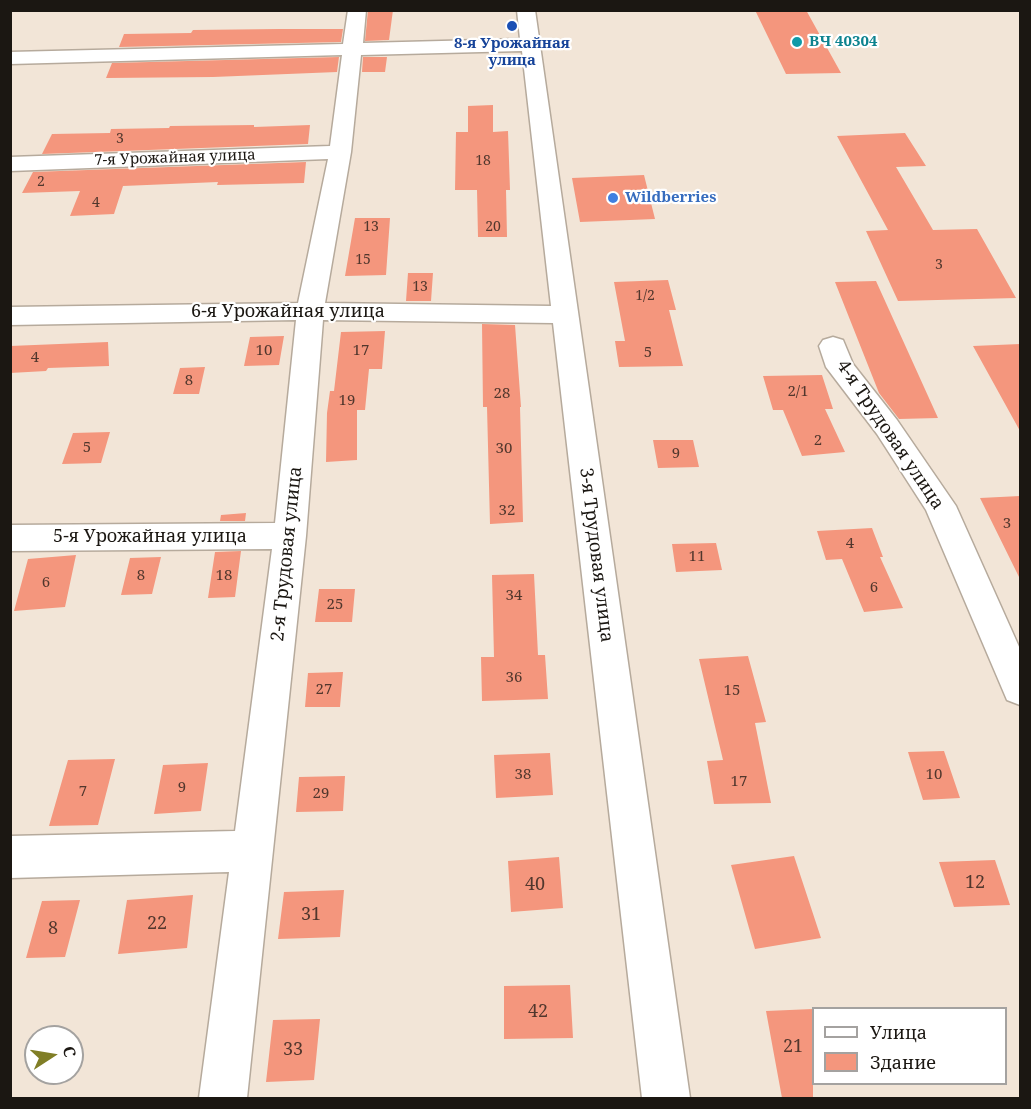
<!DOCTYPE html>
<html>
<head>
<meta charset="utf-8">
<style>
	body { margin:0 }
	#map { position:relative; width:1031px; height:1109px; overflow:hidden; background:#f2e5d7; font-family:"Noto Serif",serif }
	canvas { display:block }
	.frame { position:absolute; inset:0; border:12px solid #1b1712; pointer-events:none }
	.legend { position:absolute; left:812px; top:1007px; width:195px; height:78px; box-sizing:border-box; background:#fff; border:2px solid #a4a2a0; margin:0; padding:8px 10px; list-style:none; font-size:18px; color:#1b1712 }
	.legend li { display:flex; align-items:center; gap:12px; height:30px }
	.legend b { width:30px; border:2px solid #a4a2a0 }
	.north { position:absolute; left:24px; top:1025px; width:60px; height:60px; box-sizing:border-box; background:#fff; border:2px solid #a4a2a0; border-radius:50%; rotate:78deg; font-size:16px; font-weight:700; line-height:24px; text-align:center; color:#1b1712 }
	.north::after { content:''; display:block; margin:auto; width:21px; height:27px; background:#807e26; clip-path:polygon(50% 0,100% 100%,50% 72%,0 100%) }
</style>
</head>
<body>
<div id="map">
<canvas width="1031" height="1109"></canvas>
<div class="frame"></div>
<ul class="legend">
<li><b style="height:8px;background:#fff"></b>Улица</li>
<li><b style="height:16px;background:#f4967d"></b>Здание</li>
</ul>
<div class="north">С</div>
</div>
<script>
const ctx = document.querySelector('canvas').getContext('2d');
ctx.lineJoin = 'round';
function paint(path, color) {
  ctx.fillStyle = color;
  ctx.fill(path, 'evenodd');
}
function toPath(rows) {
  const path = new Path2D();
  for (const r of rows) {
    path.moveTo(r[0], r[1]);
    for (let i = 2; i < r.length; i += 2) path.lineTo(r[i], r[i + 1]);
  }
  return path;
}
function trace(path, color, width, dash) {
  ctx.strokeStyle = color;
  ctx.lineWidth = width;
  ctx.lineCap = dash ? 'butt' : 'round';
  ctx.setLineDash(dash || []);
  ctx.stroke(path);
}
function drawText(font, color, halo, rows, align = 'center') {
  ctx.font = font + ' "Noto Serif",serif';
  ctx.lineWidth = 4.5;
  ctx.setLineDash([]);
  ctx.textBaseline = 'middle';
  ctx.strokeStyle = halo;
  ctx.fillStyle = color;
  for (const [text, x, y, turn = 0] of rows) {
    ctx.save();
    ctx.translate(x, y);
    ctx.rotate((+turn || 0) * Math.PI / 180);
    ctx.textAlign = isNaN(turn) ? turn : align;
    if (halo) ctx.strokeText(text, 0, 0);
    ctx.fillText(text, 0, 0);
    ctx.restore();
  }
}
const building = toPath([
	[368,10,393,10,389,40,365,41],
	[755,10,806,10,841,73,786,74],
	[279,29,343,29,341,42,119,47,124,34,191,33,193,30],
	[339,57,337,72,213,77,106,78,112,63],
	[363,57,387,57,385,72,362,72],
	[493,105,493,132,508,131,510,190,506,190,507,237,478,237,477,190,455,190,456,132,468,132,468,106],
	[254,125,254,127,310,125,308,144,42,154,52,134,110,133,111,129,169,128,170,126],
	[905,133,926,166,896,167,933,230,977,229,1016,298,898,301,866,231,888,230,837,136],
	[306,162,304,183,217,185,218,182,123,186,114,214,70,216,80,191,22,193,33,172],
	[644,175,655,219,580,222,572,178],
	[355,218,390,218,386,275,345,276],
	[408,273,433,273,431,301,406,301],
	[668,280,676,310,669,310,683,366,619,367,615,341,625,341,614,282],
	[876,281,938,418,899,419,879,393,835,282],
	[482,324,515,325,521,407,520,407,523,522,490,524,487,407,483,407],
	[385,331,382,369,369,369,365,410,357,410,357,460,326,462,327,413,330,391,334,391,341,332],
	[284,336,279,365,244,366,250,337],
	[108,342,109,366,48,368,46,371,10,373,10,346],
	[1020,344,1020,431,973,346],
	[205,367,199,394,173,394,180,368],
	[822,375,833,409,825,409,845,452,802,456,783,410,773,410,763,376],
	[110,432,101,463,62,464,73,433],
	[653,440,693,440,699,467,658,468],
	[1020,496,1020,579,980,498],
	[246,513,245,521,220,521,221,515],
	[872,528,883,557,880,557,903,608,864,612,842,559,826,560,817,531],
	[716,543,722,570,676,572,672,544],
	[241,551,235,597,208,598,215,552],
	[76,555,65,607,14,611,28,559],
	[161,557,152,594,121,595,130,558],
	[534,574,538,655,545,655,548,699,482,701,481,657,494,657,492,575],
	[319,589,355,589,352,622,315,622],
	[748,656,766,722,755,723,771,803,714,804,707,761,723,760,699,659],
	[343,672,340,707,305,707,308,673],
	[944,751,960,798,923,800,908,752],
	[550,753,553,795,496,798,494,755],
	[115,759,98,825,49,826,68,760],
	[208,763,201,811,154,814,163,765],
	[345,776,343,811,296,812,299,777],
	[794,856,821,938,755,949,731,865],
	[559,857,563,908,511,912,508,861],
	[995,860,1010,905,954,907,939,862],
	[344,890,340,937,278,939,284,892],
	[193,895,187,948,118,954,127,900],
	[80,900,65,957,26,958,42,901],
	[570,985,573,1038,504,1039,504,986],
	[813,1009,813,1098,782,1098,766,1011],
	[320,1019,314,1080,266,1082,273,1020]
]);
const minor = toPath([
	[348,10,366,10,363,43,520,39,517,10,535,10,690,1098,642,1098,553,323,323,320,306,536,247,1098,199,1098,229,872,10,878,10,836,235,831,272,549,10,551,10,525,275,523,296,320,10,325,10,307,298,303,328,159,10,171,10,157,330,146,342,55,10,64,10,52,343,44,348,10],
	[522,51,551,306,325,303,351,152,361,55,522,51],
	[833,337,843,340,853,364,897,420,956,506,1020,649,1020,705,1007,700,926,510,877,434,826,367,819,346,823,340,833,337]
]);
const markers = [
	[512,26,6,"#1a4fb4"],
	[797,42,6,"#0f9aa8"],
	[613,198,6,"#3f7fe0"]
];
const farNumbernames = [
	["3",120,139],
	["18",483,161],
	["2",41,182],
	["4",96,203],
	["13",371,227],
	["20",493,227],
	["15",363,260],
	["3",939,265],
	["13",420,287],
	["1/2",645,296]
];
const farCulturenames = [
	["ВЧ 40304",809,42]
];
const farTransitnames = [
	["8-я Урожайная",512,44],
	["улица",512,61]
];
const farStreetnames = [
	["7-я Урожайная улица",175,158,-2]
];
const farShopnames = [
	["Wildberries",625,198]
];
const numberNames = [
	["10",264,351],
	["17",361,351],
	["5",648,353],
	["4",35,358],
	["8",189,381],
	["2/1",798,392],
	["28",502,394],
	["19",347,401],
	["2",818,441],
	["5",87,448],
	["30",504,449],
	["9",676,454],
	["32",507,511],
	["3",1007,524],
	["4",850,544],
	["11",697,557],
	["8",141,576],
	["18",224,576],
	["6",46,583],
	["6",874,588],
	["34",514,596],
	["25",335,605],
	["36",514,678],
	["27",324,690],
	["15",732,691],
	["38",523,775],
	["10",934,775],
	["17",739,782],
	["9",182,788],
	["7",83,792],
	["29",321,794]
];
const streetNames = [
	["6-я Урожайная улица",288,312],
	["4-я Трудовая улица",890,435,56],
	["5-я Урожайная улица",150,537],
	["2-я Трудовая улица",287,554,-84],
	["3-я Трудовая улица",596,555,83]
];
const nearNumbernames = [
	["12",975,883],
	["40",535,885],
	["31",311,915],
	["22",157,924],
	["8",53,929],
	["42",538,1012],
	["21",793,1047],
	["33",293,1050]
];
paint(building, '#f4967d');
trace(minor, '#b6aa9c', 3);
paint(minor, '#fff');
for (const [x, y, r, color] of markers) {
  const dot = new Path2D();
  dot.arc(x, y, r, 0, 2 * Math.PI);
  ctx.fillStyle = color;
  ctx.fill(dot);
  trace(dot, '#fff', 2);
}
drawText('14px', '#51372d', null, farNumbernames);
drawText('bold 15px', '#0d838f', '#fff', farCulturenames, 'left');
drawText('bold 15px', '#164399', '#fff', farTransitnames);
drawText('15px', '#1b1712', '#fff', farStreetnames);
drawText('bold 15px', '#366cbe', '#fff', farShopnames, 'left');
drawText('15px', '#51372d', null, numberNames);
drawText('18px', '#1b1712', '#fff', streetNames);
drawText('18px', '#51372d', null, nearNumbernames);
</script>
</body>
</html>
